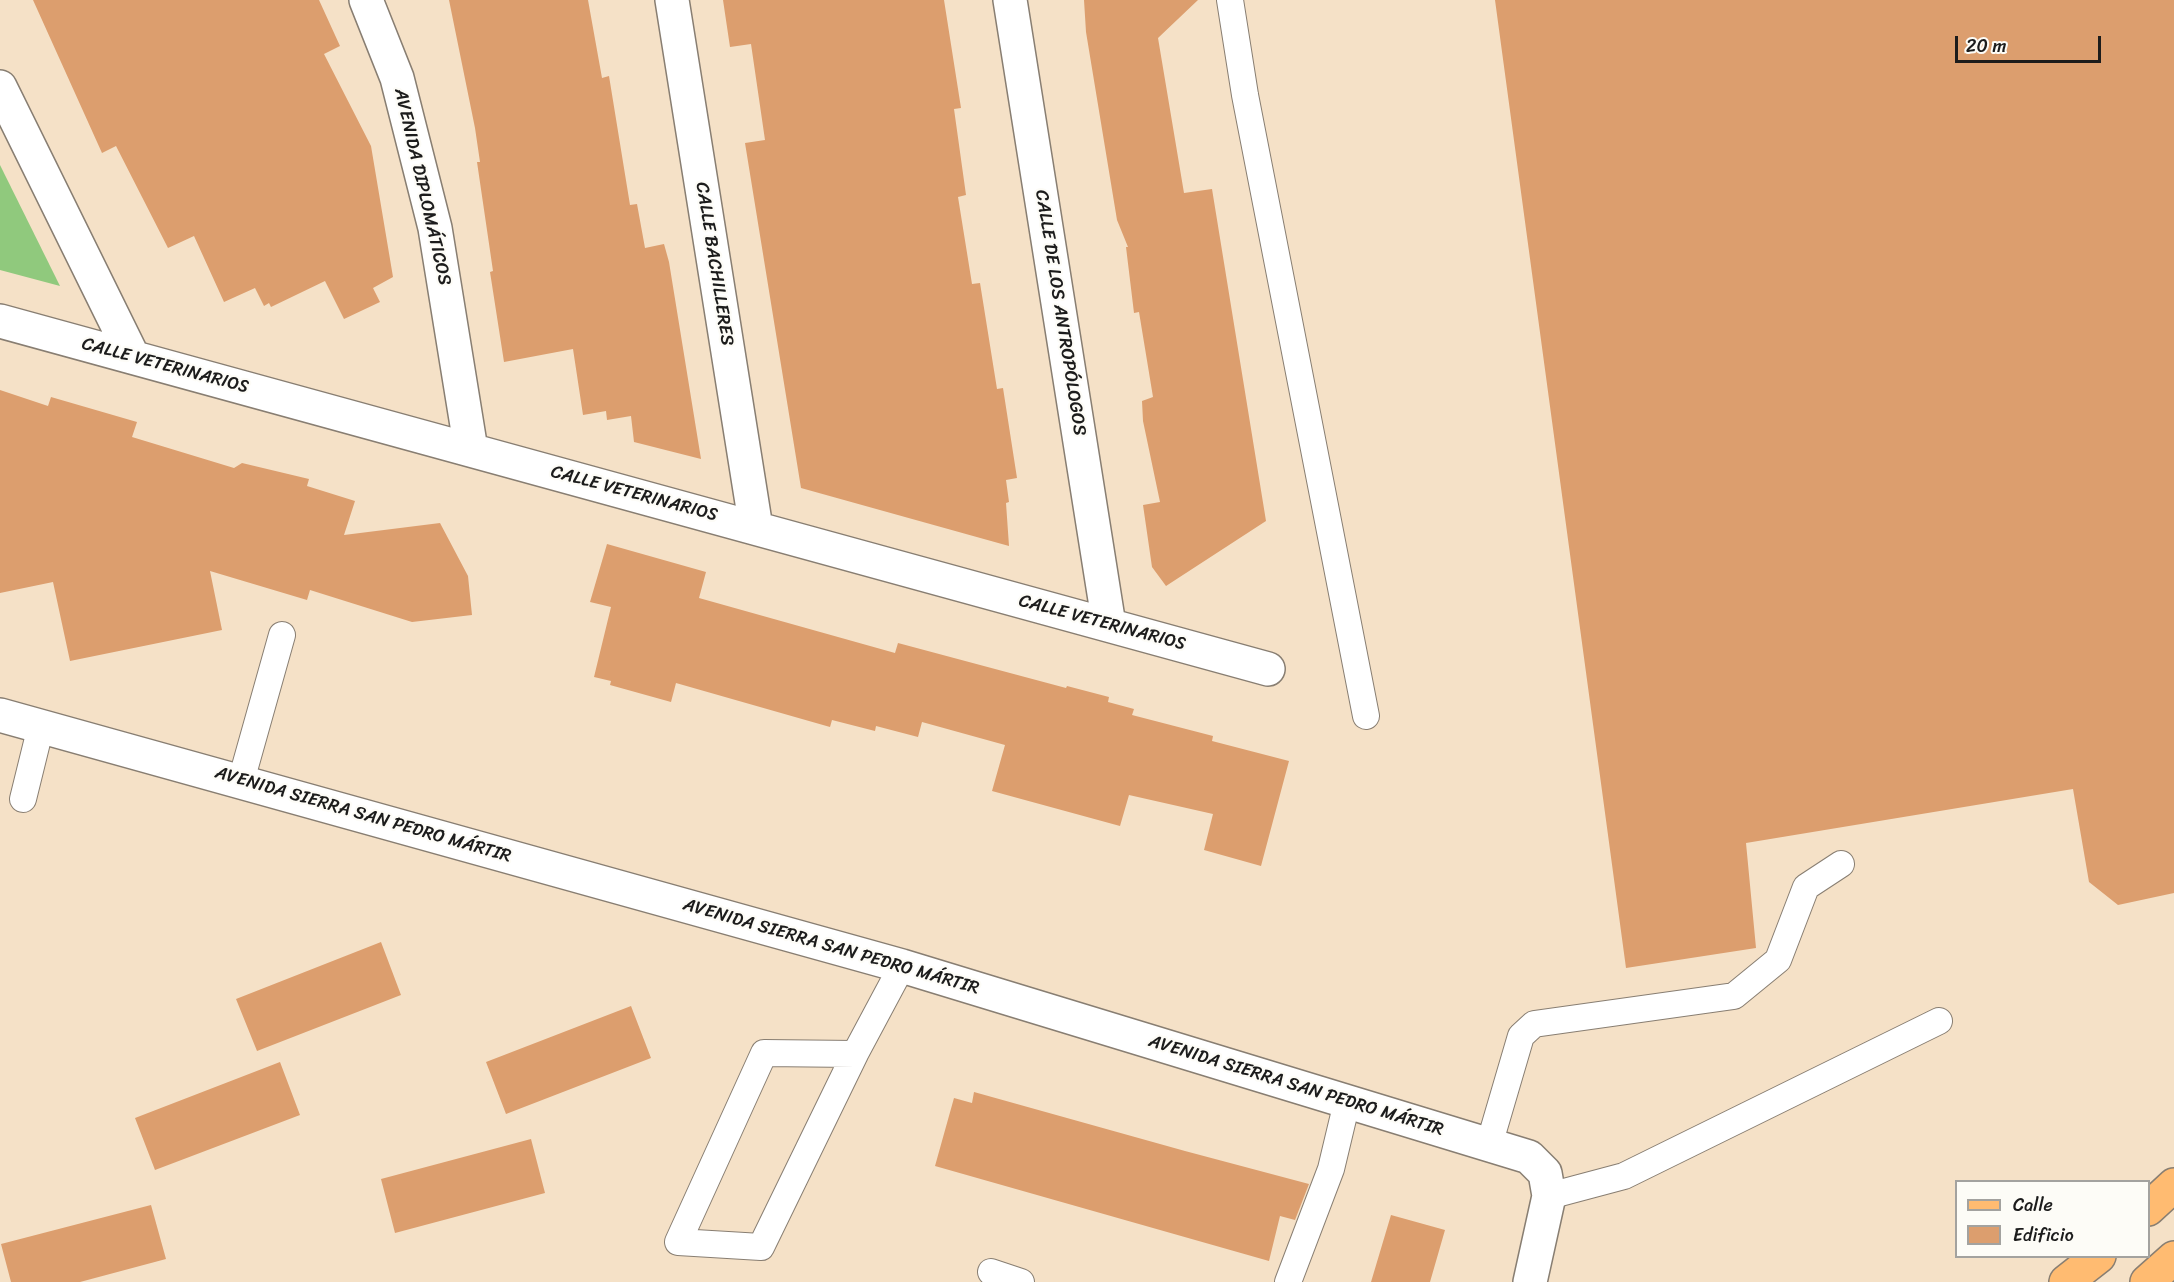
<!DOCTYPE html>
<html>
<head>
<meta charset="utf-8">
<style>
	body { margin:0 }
	#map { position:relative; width:2174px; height:1282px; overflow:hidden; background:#f5e1c7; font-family:Sriracha,sans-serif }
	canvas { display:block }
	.legend { position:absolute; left:1955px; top:1180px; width:195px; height:78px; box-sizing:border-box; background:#fdfcf7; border:2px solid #a3a29f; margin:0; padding:8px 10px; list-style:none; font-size:18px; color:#1c1c1c }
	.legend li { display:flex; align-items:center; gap:12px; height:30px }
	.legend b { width:30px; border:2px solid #a3a29f }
	.scale { position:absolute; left:1955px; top:36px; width:146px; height:27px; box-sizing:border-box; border:3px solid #1c1c1c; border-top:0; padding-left:8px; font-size:18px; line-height:21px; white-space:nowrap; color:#1c1c1c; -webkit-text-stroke:4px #fdfcf7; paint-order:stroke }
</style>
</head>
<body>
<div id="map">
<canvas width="2174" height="1282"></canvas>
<ul class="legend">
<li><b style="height:8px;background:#ffbb71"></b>Calle</li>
<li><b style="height:16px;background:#dc9e6e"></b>Edificio</li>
</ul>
<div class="scale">20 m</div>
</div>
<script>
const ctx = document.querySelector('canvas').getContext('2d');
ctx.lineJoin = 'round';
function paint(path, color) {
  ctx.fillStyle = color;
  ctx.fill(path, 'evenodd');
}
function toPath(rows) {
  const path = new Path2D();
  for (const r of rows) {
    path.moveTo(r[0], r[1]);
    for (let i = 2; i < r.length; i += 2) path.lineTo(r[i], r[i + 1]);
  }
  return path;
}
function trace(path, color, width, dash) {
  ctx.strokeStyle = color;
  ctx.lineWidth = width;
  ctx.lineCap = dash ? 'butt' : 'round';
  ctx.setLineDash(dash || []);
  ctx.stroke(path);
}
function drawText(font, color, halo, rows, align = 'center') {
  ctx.font = font + ' Sriracha,sans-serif';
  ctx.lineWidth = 4.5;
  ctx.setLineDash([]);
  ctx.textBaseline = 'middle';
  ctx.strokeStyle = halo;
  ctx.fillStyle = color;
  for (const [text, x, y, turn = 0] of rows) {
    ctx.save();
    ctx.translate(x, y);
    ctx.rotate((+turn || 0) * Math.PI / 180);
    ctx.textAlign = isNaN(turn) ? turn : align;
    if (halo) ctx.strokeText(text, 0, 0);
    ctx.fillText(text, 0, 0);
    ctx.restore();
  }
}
const green = toPath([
	[0,165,60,286,0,270]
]);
const building = toPath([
	[33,0,319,0,340,46,324,54,371,146,393,277,373,288,380,302,344,319,325,281,271,307,269,303,264,306,255,288,224,302,194,236,168,248,116,146,102,153],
	[449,0,588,0,602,78,609,76,630,205,637,204,645,248,664,244,669,262,701,459,634,442,631,416,607,420,606,411,583,415,573,349,504,362,490,272,493,271,477,162,480,162,475,128],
	[723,0,944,0,961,108,954,109,966,195,958,197,972,284,980,283,997,389,1003,388,1017,478,1006,480,1009,502,1006,503,1009,546,801,488,745,143,765,140,751,44,730,47],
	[1084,0,1198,0,1158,38,1184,193,1212,189,1266,521,1166,586,1152,567,1143,505,1160,502,1143,421,1142,401,1153,397,1139,312,1134,313,1126,247,1128,247,1117,220,1086,32],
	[1495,0,2174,0,2174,893,2118,905,2089,882,2073,789,1746,843,1756,948,1626,968],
	[0,390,48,406,51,397,137,422,132,437,234,468,242,463,309,479,307,486,355,501,344,535,440,523,468,576,472,615,412,622,310,590,307,600,210,571,222,630,70,661,53,582,0,593],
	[607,544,706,572,699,598,895,653,898,643,1066,688,1067,686,1109,697,1108,702,1134,709,1132,715,1213,736,1212,741,1289,761,1261,866,1204,850,1213,814,1129,795,1120,826,992,791,1005,745,922,722,918,737,876,726,875,731,832,720,830,727,676,683,671,702,610,685,611,681,594,677,611,607,590,602],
	[381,942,401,995,257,1051,236,999],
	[631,1006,651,1058,506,1114,486,1062],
	[280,1062,300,1115,155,1170,135,1118],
	[974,1092,1185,1151,1309,1184,1295,1220,1280,1216,1269,1261,935,1166,954,1098,972,1103],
	[531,1139,545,1193,395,1233,381,1179],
	[151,1205,166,1259,80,1282,11,1282,1,1244],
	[1391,1215,1445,1230,1430,1282,1371,1282]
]);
const service = toPath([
	[1230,0,1245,95,1366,716],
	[241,781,282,635],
	[23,799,41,726],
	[855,1054,764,1053,678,1242,761,1247,855,1054,902,966],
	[1489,1145,1521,1036,1534,1024,1734,996,1778,960,1806,887,1841,864],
	[1549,1196,1624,1176,1939,1021],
	[991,1272,1021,1282],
	[1288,1282,1331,1169,1347,1102]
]);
const minor = toPath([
	[366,0,397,78,435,228,471,450],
	[672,0,756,528],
	[1010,0,1109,625],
	[0,87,133,357],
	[0,321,1268,669],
	[0,715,902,966,1529,1157,1545,1173,1549,1196,1530,1282]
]);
const primary = toPath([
	[2148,1209,2174,1185],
	[2066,1282,2099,1256],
	[2147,1282,2174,1258]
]);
const streetNames = [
	["AVENIDA DIPLOMÁTICOS",422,187,77],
	["CALLE BACHILLERES",714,264,81],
	["CALLE DE LOS ANTROPÓLOGOS",1060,313,81],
	["CALLE VETERINARIOS",165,366,15],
	["CALLE VETERINARIOS",634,494,15],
	["CALLE VETERINARIOS",1102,623,15],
	["AVENIDA SIERRA SAN PEDRO MÁRTIR",363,815,16],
	["AVENIDA SIERRA SAN PEDRO MÁRTIR",831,947,16],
	["AVENIDA SIERRA SAN PEDRO MÁRTIR",1296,1086,17]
];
paint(green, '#90c97d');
paint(building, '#dc9e6e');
trace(service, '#887e72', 28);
trace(minor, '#887e72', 36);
trace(primary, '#887e72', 36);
trace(service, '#fff', 26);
trace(minor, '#fff', 33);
trace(primary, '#ffbb71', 33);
drawText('18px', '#1c1c1c', '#fdfcf7', streetNames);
</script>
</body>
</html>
